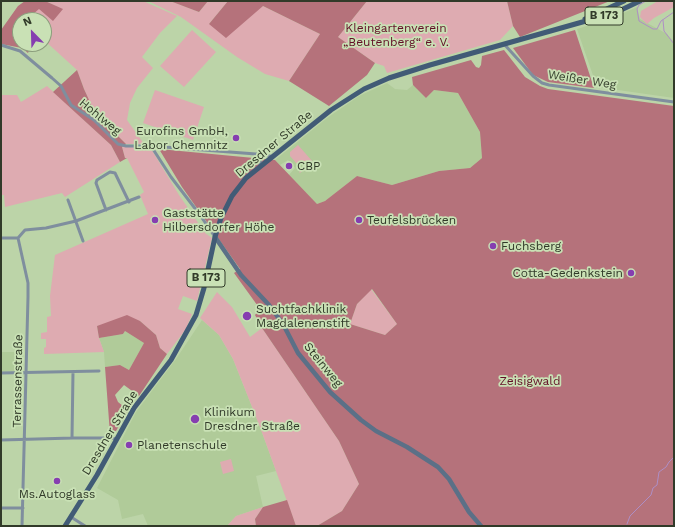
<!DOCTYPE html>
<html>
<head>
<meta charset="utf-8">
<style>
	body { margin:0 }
	#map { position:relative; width:675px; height:527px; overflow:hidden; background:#bcd4a8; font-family:"Work Sans",sans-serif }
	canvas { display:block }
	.frame { position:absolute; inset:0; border:2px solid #313a29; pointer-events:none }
	.north { position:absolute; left:12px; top:12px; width:40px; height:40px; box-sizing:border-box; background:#c9e1b5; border:1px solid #8c9e7d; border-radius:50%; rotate:337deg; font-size:11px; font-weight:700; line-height:16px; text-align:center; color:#313a29 }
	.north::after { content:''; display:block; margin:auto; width:14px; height:18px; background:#863eb0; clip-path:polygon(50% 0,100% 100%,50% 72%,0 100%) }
</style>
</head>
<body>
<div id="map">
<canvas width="675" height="527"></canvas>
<div class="frame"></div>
<div class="north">N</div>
</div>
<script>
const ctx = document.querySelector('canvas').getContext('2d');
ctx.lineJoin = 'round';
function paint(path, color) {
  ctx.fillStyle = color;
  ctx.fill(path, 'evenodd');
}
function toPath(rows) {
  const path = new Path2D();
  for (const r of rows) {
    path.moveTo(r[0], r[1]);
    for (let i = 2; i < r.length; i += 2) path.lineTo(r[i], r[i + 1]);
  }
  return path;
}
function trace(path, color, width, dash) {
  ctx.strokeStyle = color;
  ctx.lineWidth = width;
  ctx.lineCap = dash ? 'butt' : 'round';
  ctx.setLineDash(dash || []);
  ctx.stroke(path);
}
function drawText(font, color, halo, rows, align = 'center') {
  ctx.font = font + ' "Work Sans",sans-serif';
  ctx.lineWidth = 3.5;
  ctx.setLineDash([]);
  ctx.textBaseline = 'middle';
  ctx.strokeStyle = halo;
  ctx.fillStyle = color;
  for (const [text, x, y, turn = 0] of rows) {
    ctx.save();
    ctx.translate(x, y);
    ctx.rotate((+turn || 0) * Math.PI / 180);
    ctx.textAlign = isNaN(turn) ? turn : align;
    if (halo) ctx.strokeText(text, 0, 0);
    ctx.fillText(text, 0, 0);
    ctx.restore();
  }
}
const built = toPath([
	[637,7,640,19,667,34,674,42,674,98,597,87,577,29,612,18],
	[387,83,395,89,407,90,413,85,426,98,434,90,458,93,480,132,482,158,470,168,439,171,392,185,357,176,325,201,317,204,289,175,295,168,288,160,280,165,275,160,327,118,359,96],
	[202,320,219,335,233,359,260,427,276,471,256,476,263,507,236,516,227,526,148,526,143,514,122,519,118,500,97,488,136,412,176,359],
	[125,331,144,343,129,370,120,365,105,367,104,352,99,338,123,334],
	[1,352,23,352,23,371,1,372]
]);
const green = toPath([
	[45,1,143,1,177,16,160,33,142,57,153,68,137,88,130,103,127,120,144,144,126,144,95,113,84,89,77,70,44,40,44,20,31,20,32,15,39,8,62,9],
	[148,1,170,1,199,12,208,1,228,1,209,24,263,6,320,34,289,81,265,74,237,57,181,17],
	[367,1,507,1,513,26,500,40,387,73,384,66,375,63,338,37],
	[658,1,674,1,674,7,654,18,647,24,640,17,641,11],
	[192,30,216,52,184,87,160,66],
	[47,86,111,145,120,162,65,197,62,193,5,207,4,195,1,195,1,95,17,95,21,102],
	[155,90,204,107,193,140,143,123],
	[298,145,313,162,300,173,299,172,305,166,301,162,298,165,290,156,290,152],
	[122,147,150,147,179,195,205,233,212,238,197,301,183,296,178,309,192,314,186,329,167,354,160,348,156,335,140,321,97,326,99,338,104,352,44,354,44,348,46,347,46,339,41,339,41,333,47,332,47,317,51,316,50,296,55,255,148,214,140,195,144,192,127,158,125,158],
	[371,289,397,324,385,335,350,324,357,304],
	[217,292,232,307,250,337,262,328,339,441,359,484,342,511,317,526,296,526,260,427,233,359,219,335,200,318],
	[231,459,234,471,223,474,220,462],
	[263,507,255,519,256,526,227,526,236,516]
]);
const forest = toPath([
	[25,1,45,1,63,9,53,21,39,9,32,15,31,20,20,20,20,44,32,44,28,53,22,48,1,44,1,30,18,6],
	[170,1,208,1,199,12],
	[228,1,367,1,338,37,375,63,367,75,329,106,289,81,320,34,263,6,226,38,209,24],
	[507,1,610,1,520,37,513,26],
	[575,30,594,88,548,82,533,75,513,48],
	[504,50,525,77,540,86,548,89,674,106,674,526,317,526,342,511,359,484,339,441,262,328,255,315,260,309,234,273,240,269,182,187,159,149,275,160,317,204,325,201,357,176,392,185,439,171,470,168,482,158,480,132,458,93,434,90,426,98,413,85,412,77,471,60,476,67,479,68,481,65,482,56],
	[372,289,397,324,385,335,350,324,357,304],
	[77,70,84,89,95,113,126,144,122,147,125,158,127,158,120,162,111,145,53,92],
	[127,315,140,321,156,335,160,348,167,354,139,396,124,385,115,395,118,402,128,410,116,431,110,434,105,367,120,365,129,370,144,343,125,331,123,334,99,338,97,326],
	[287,500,296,526,256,526,255,519,263,507]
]);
const stream = toPath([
	[646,1,639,5,637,9,639,21,653,29,657,29,661,21,674,12],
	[663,20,664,31,674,44],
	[627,524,630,516,651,495,653,488,657,485,659,472,666,467,669,462,674,457]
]);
const street = toPath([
	[504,44,533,76,542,83,549,85,674,102],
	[1,45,20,51,52,78,61,86,71,105,94,120,118,144,126,146,151,146,256,154,270,156,272,158],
	[151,146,171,177,200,215,215,237],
	[260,166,261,155],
	[68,200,83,241],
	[106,210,96,183,97,180,110,172,115,173,129,202],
	[1,238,18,238,25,230,46,228,76,221,139,197],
	[18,238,28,283,28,297,22,526],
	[1,373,99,371],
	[72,438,73,372],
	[1,440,73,438,111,438,117,439],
	[1,508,23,508],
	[71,517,85,526]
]);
const secondary = toPath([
	[215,237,241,275,269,305,283,324,298,353,330,392,361,420,376,431,407,447,438,467,449,479,469,512,481,526]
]);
const primary = toPath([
	[585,19,624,1],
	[65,526,97,475,134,408,171,360,196,315,204,288,215,237,221,218,232,196,246,178,331,110,364,89,389,78,430,65,593,19,621,10,640,1]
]);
const markers = [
	[236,138,4,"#863eb0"],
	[289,166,4,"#863eb0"],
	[155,220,4,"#863eb0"],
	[359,220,4,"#863eb0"],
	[493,246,4,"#863eb0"],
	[631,273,4,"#863eb0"],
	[247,316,5,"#863eb0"],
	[195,419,5,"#863eb0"],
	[129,445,4,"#863eb0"],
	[57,481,4,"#863eb0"]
];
const shields = [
	[604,16,38],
	[206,278,38]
];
const shieldNames = [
	["B 173",604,16],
	["B 173",206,278]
];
const parkNames = [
	["Kleingartenverein",396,28],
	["„Beutenberg“ e. V.",396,42],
	["Zeisigwald",530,381]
];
const streetNames = [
	["Weißer Weg",582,80,9],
	["Hohlweg",100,117,39],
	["Dresdner Straße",274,144,-40],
	["Steinweg",323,365,51],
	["Terrassenstraße",18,381,-89],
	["Dresdner Straße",110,433,-59]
];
const poiNames = [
	["Eurofins GmbH,",228,131,"right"],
	["Labor Chemnitz",228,145,"right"],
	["CBP",297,166],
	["Gaststätte",163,213],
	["Hilbersdorfer Höhe",163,227],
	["Teufelsbrücken",367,220],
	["Fuchsberg",501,246],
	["Cotta-Gedenkstein",623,273,"right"],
	["Suchtfachklinik",256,309],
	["Magdalenenstift",256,323],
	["Klinikum",204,412],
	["Dresdner Straße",204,426],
	["Planetenschule",137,445],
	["Ms.Autoglass",57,494,"center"]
];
paint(built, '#b0cb99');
paint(green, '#deabb1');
paint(forest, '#b5727b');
trace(stream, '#ae8ec5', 1);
trace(street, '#7f8e9e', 3);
trace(secondary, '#5b7087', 4.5);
trace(primary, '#415b76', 5);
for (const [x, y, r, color] of markers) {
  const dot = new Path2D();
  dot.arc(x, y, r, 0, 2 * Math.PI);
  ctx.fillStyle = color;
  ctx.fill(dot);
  trace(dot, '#c9e1b5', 1.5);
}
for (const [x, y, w] of shields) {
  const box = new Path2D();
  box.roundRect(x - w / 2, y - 9, w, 18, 3);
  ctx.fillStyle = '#c9e1b5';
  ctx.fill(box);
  trace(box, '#313a29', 1);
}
drawText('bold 11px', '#313a29', null, shieldNames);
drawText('12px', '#620e26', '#c9e1b5', parkNames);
drawText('12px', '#313a29', '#c9e1b5', streetNames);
drawText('12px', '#313a29', '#c9e1b5', poiNames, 'left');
</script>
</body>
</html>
